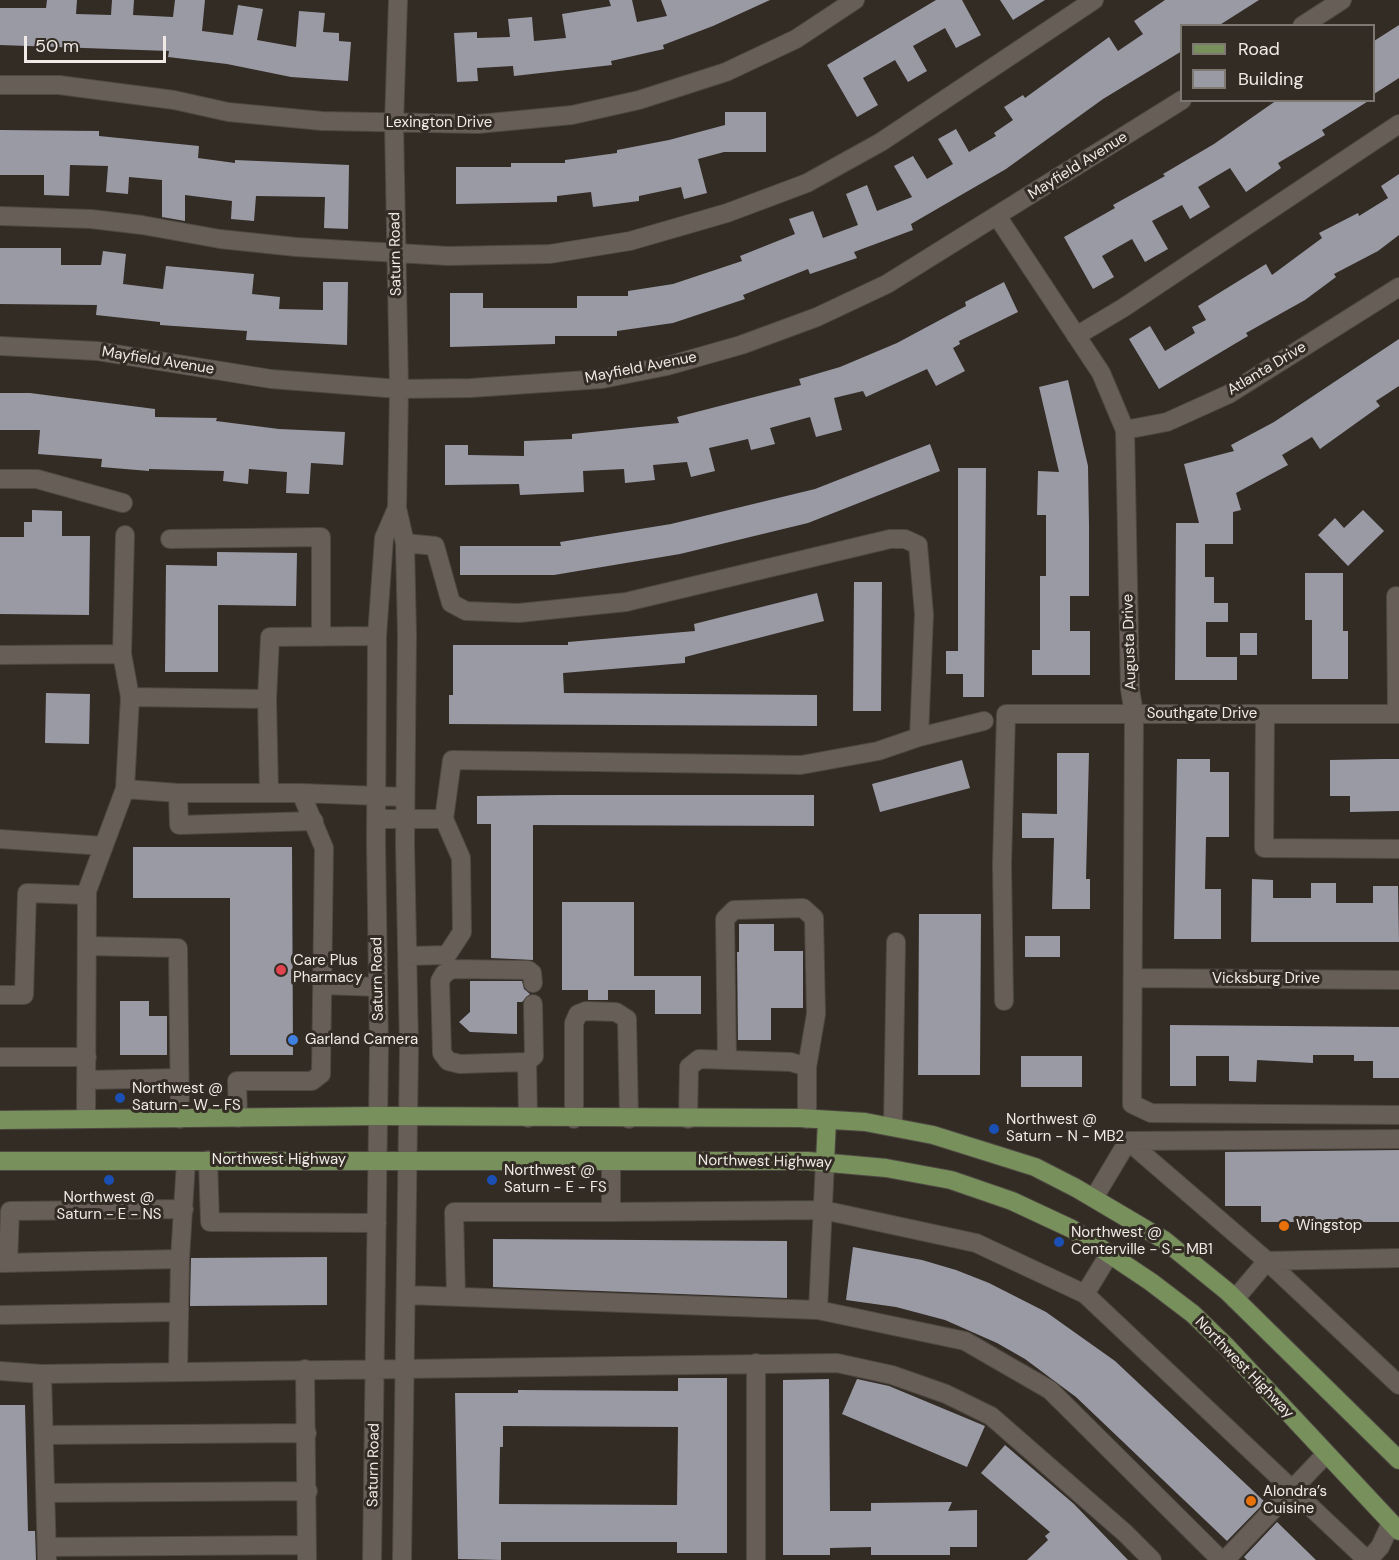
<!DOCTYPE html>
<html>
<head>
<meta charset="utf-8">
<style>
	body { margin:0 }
	#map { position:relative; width:1399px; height:1560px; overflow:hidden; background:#332c25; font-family:"DM Sans",sans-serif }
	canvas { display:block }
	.legend { position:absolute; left:1180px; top:24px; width:195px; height:78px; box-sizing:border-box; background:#332c25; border:2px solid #7e7872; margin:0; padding:8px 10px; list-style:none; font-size:18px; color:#efeae6 }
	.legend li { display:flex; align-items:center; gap:12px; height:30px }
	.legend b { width:30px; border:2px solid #7e7872 }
	.scale { position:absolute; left:24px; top:36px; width:142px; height:27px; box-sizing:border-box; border:3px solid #efeae6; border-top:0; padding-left:8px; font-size:18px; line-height:21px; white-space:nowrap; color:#efeae6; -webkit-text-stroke:4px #332c25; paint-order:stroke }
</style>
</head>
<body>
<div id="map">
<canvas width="1399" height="1560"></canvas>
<ul class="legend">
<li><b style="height:8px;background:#78905b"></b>Road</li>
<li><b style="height:16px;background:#9a9aa5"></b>Building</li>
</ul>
<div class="scale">50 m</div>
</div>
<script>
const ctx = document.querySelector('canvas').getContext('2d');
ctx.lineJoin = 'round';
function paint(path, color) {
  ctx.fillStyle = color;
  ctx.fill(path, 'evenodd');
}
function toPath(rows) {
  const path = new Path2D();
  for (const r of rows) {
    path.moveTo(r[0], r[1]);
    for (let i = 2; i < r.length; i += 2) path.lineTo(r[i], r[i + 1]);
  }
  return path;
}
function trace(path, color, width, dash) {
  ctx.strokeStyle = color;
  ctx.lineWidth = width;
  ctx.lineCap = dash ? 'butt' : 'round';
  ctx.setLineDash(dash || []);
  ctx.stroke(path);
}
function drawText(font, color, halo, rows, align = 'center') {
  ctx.font = font + ' "DM Sans",sans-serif';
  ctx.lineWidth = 6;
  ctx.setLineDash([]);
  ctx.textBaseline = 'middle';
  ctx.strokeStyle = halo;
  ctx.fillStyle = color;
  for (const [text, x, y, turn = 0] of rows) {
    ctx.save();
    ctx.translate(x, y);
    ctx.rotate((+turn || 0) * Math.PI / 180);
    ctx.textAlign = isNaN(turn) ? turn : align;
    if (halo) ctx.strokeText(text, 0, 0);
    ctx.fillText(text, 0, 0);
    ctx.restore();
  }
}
const building = toPath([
	[47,0,77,0,76,14,111,15,112,0,134,0,133,15,173,17,175,0,205,0,202,31,233,35,238,5,263,9,257,40,296,47,299,11,325,13,323,32,339,33,339,41,351,42,348,81,291,77,227,64,168,57,169,51,0,45,0,8,46,8],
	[609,0,632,0,637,22,667,16,661,0,770,0,713,26,663,45,664,49,611,61,612,65,514,76,513,66,477,68,478,81,457,82,454,33,477,32,477,38,510,37,508,19,532,17,534,41,566,38,562,14,611,6],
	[936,0,962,0,981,35,956,48,945,28,913,46,927,71,908,82,895,60,863,78,878,105,857,117,827,65],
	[1000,0,1045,0,1013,20],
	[1165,0,1259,0,1218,26,1182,26,1182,51,1103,99,1006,169,911,224,913,230,854,252,857,258,810,274,808,269,743,295,745,299,673,323,617,331,617,336,555,336,555,344,450,347,450,293,483,293,483,308,577,308,577,296,628,296,628,291,673,284,742,261,740,256,795,234,789,219,813,211,823,238,858,225,846,194,867,185,877,211,912,197,894,166,913,156,927,179,953,164,938,139,956,129,969,152,996,136,994,133,1013,120,1004,107,1023,95,1025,98,1109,37,1118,51,1143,34,1134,21],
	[1399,25,1399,78,1374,94,1374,41],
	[1277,100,1370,100,1322,130,1325,135,1278,163,1281,168,1246,192,1230,168,1198,187,1210,207,1190,219,1182,205,1152,221,1168,249,1145,262,1132,239,1102,256,1114,277,1093,289,1064,237,1115,208,1113,205,1165,176,1163,174,1214,144],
	[725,112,766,112,766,152,724,152,698,159,707,193,684,199,681,187,639,196,639,201,593,207,591,192,557,196,557,202,456,204,456,167,511,167,511,163,565,163,565,160,617,153,617,150,669,140,725,125],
	[0,130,99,131,99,136,199,146,198,158,235,163,235,160,349,165,348,229,324,228,325,197,256,196,254,221,231,219,232,201,185,195,185,221,162,217,162,180,129,177,128,194,106,192,108,166,70,165,69,196,44,195,44,175,0,175],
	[1399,174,1399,235,1378,251,1334,274,1336,277,1305,300,1246,333,1248,336,1159,389,1129,339,1150,326,1165,351,1195,333,1192,327,1206,320,1198,306,1266,264,1272,275,1322,238,1319,233,1358,213,1359,216,1388,198,1381,186],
	[0,248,61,248,61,265,101,265,103,251,126,254,123,284,163,289,166,266,254,274,252,294,280,297,279,309,323,310,323,282,348,282,347,345,246,340,247,331,160,325,160,322,96,315,97,305,0,304],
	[1004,282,1018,312,959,341,960,344,953,348,965,371,936,386,927,369,866,397,863,391,834,398,842,430,816,437,810,417,770,428,775,444,751,450,748,439,709,448,715,471,691,477,687,462,653,465,655,480,625,483,624,469,583,471,584,492,520,495,519,484,445,485,445,445,468,445,468,455,524,456,524,441,572,439,572,434,679,423,677,417,801,385,799,379,840,367,897,343,966,306,965,302],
	[1399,339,1399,386,1376,401,1380,406,1320,449,1312,437,1282,455,1288,465,1236,493,1241,510,1233,512,1233,544,1205,544,1205,577,1214,577,1214,603,1228,603,1228,622,1206,622,1206,657,1237,657,1237,680,1175,680,1176,523,1199,523,1184,464,1234,451,1231,445,1274,422],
	[1068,380,1088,466,1089,525,1089,596,1070,596,1070,631,1090,631,1090,675,1032,675,1032,650,1040,650,1040,576,1046,576,1046,515,1037,515,1038,471,1059,472,1039,387],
	[0,393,30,393,155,409,155,417,217,418,216,421,279,429,345,432,343,465,311,463,309,494,286,493,287,472,249,469,248,484,223,481,224,471,149,469,149,471,101,467,102,459,38,454,40,430,0,430],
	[930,444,940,471,808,523,680,554,554,575,460,575,460,546,561,546,560,542,671,524,815,489],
	[958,468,986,468,984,697,963,697,963,674,946,674,946,651,958,651],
	[32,510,62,511,62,536,90,536,89,615,0,614,0,537,24,537,24,522,32,522],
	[1363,510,1384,531,1348,566,1318,535,1335,518,1344,528],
	[217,552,297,553,296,606,218,605,218,672,165,672,166,565,217,566],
	[1305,573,1343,573,1343,631,1348,631,1348,679,1312,679,1312,620,1305,620],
	[854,582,882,582,881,711,853,711],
	[817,593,824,621,685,657,685,663,563,673,564,693,817,695,817,726,449,724,449,695,453,695,453,645,568,645,568,642,695,631,694,624],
	[1240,633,1257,633,1257,655,1240,655],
	[46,693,90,694,89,744,45,743],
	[1057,753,1089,753,1086,879,1090,879,1090,909,1052,909,1054,838,1022,838,1022,813,1057,814],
	[1177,759,1210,759,1210,772,1229,772,1229,837,1206,837,1205,889,1221,889,1221,939,1174,939],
	[1383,759,1399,759,1399,811,1350,812,1350,796,1330,796,1330,760],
	[962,760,970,788,880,812,872,784],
	[559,795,814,795,814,826,533,825,533,960,491,958,491,824,477,824,477,796],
	[133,847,292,847,293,1055,230,1055,230,898,133,898],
	[1252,879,1273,880,1273,898,1311,898,1311,883,1336,883,1336,903,1373,903,1373,886,1398,886,1399,942,1251,942],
	[562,902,634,902,634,976,701,976,701,1014,655,1014,655,990,608,990,608,1000,588,1000,588,990,562,990],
	[919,914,981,914,980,1075,918,1075],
	[739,924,774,924,774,951,803,951,803,1008,771,1008,771,1040,738,1040,737,952,739,952],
	[1025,936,1060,936,1060,957,1025,957],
	[470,981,522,981,524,989,530,994,522,1002,517,1002,517,1034,470,1032,459,1022,470,1012],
	[120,1001,149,1001,149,1016,167,1016,167,1055,120,1055],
	[1170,1025,1399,1027,1399,1078,1373,1078,1373,1061,1354,1061,1354,1055,1313,1055,1313,1063,1257,1060,1256,1082,1229,1081,1229,1056,1196,1056,1196,1086,1170,1086],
	[1021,1056,1082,1056,1082,1087,1021,1087],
	[1399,1150,1399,1222,1261,1222,1261,1206,1225,1206,1225,1152],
	[493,1239,787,1241,787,1298,493,1287],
	[853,1247,922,1260,956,1270,989,1283,1046,1312,1115,1361,1265,1502,1227,1541,1076,1397,1025,1359,997,1343,945,1320,896,1307,846,1300],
	[327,1257,327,1305,190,1306,191,1258],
	[678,1378,727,1378,727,1553,677,1553,677,1542,501,1542,501,1560,458,1559,455,1393,518,1393,518,1390,678,1391],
	[503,1426,678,1427,677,1505,499,1504,500,1447,503,1447],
	[829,1379,830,1511,871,1511,871,1503,952,1502,948,1511,977,1510,977,1547,950,1547,950,1555,871,1555,871,1547,830,1548,830,1555,783,1555,783,1380],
	[857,1379,889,1386,985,1426,967,1467,842,1414],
	[0,1405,25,1405,28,1531,35,1531,36,1560,0,1560],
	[1005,1445,1074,1504,1128,1560,1027,1560,1048,1540,1045,1536,1050,1532,981,1473],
	[1277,1522,1316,1560,1247,1560,1244,1557]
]);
const minor = toPath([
	[398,0,394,124,399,389,397,508,405,543,407,635,405,843,409,1048,402,1560],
	[1302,26,1342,0],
	[0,85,59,85,174,100,228,112,322,121,478,124,572,115,639,100,726,72,796,39,855,0],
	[0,216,91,219,142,225,220,239,296,247,448,256,550,254,630,241,727,213,807,183,881,142,1094,0],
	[997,216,1101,373,1125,430,1130,689,1134,714,1132,1104,1151,1113,1399,1115],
	[1076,336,1123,308,1399,124],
	[0,346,97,351,271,379,399,389,471,388,602,379,667,366,741,345,817,317,887,284,1182,100],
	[1125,430,1167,422,1229,394,1399,287],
	[0,479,37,479,123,503],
	[170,539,321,537,321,637],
	[405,543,435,546,451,603,466,611,519,613,626,602,890,539,905,539,918,545,924,614,919,737],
	[1396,596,1397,714],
	[122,654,130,697],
	[0,655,122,654,125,535],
	[1265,714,1264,848,1399,849],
	[125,789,130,697,267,699],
	[269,792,267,699,270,637,377,636],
	[178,793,179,825,314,821],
	[376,819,444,819,452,760,801,765,878,751,919,737,984,721],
	[0,839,104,846],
	[87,946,178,948,180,1119],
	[408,956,447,955,462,932,461,858,444,819],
	[1134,978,1399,980],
	[533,983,532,973,528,970,452,969,444,974,440,981,442,1053,448,1061,460,1064,527,1062,534,1056,533,1004],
	[322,985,378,987],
	[0,995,24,995,27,893,87,895],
	[1004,1001,1002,865,1006,714,1399,714],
	[0,1057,87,1057],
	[727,1060,725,919,734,910,803,908,814,918,816,1014,807,1067],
	[527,1062,528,1118],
	[87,1080,179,1078],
	[238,1118,237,1081,312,1081,321,1074,324,848,301,793],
	[86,1119,87,891,125,789,178,793,301,793,405,797],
	[574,1119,574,1023,578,1014,586,1011,616,1012,627,1019,629,1119],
	[688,1119,689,1067,699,1059,791,1062,807,1067,807,1119],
	[893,1127,896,942],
	[1399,1139,1128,1141,1267,1261,1399,1385],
	[208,1160,210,1222,377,1223],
	[825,1162,818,1310,965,1341,1050,1390,1221,1560],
	[1094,1198,1128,1141],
	[611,1212,823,1210,976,1243,1085,1294,1367,1560],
	[0,1263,180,1259],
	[8,1263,10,1211,184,1209],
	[1085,1294,1110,1253],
	[407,1295,818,1310],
	[456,1297,454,1212,611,1212,611,1161],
	[1235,1299,1267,1261,1399,1258],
	[0,1315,179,1312],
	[756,1363,756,1560],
	[305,1369,307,1560],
	[0,1371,42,1374,837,1363,892,1375,946,1394,991,1416,1125,1533,1152,1560],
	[178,1372,180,1259,186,1161],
	[42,1374,47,1560],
	[44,1435,307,1433],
	[46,1493,308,1491],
	[47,1547,307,1545],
	[372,1560,379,1048,376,843,377,636,384,538,397,508],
	[1225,1560,1326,1454],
	[1368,1560,1380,1547,1391,1523]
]);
const major = toPath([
	[0,1120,378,1116,800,1118,865,1122,933,1135,1035,1167,1076,1188,1164,1240,1228,1292,1399,1460],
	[0,1161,808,1161,886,1168,951,1180,1012,1201,1072,1229,1151,1282,1193,1314,1227,1347,1399,1531],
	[825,1162,827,1120]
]);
const markers = [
	[281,970,6,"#e0444e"],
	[293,1040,6,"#3f7fe0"],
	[120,1098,6,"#1a4fb4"],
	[994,1129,6,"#1a4fb4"],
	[109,1180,6,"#1a4fb4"],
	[492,1180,6,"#1a4fb4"],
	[1284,1226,6,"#e8710a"],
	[1059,1242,6,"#1a4fb4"],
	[1251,1501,6,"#e8710a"]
];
const streetNames = [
	["Lexington Drive",439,123],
	["Mayfield Avenue",1078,166,-32],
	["Saturn Road",396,254,-91],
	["Mayfield Avenue",158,361,9],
	["Mayfield Avenue",641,368,-11],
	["Atlanta Drive",1267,369,-31],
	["Augusta Drive",1130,642,-92],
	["Southgate Drive",1202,714],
	["Saturn Road",378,979,-91],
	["Vicksburg Drive",1266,979],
	["Northwest Highway",279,1160],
	["Northwest Highway",765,1162,1],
	["Northwest Highway",1244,1368,46],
	["Saturn Road",374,1465,-89]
];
const poiNames = [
	["Care Plus",293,961],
	["Pharmacy",293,978],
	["Garland Camera",305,1040],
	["Northwest @",132,1089],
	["Saturn - W - FS",132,1106],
	["Northwest @",1006,1120],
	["Saturn - N - MB2",1006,1137],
	["Northwest @",504,1171],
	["Saturn - E - FS",504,1188],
	["Northwest @",109,1198,"center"],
	["Saturn - E - NS",109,1215,"center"],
	["Wingstop",1296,1226],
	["Northwest @",1071,1233],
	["Centerville - S - MB1",1071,1250],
	["Alondra’s",1263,1492],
	["Cuisine",1263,1509]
];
paint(building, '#9a9aa5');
trace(minor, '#4e4842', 20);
trace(major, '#4e4842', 20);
trace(minor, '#675f57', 18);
trace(major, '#78905b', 18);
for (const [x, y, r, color] of markers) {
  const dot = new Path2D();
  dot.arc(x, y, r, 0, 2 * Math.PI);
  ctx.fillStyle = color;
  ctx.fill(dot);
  trace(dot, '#332c25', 2);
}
drawText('15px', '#efeae6', '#332c25', streetNames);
drawText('15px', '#efeae6', '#332c25', poiNames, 'left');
</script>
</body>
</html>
